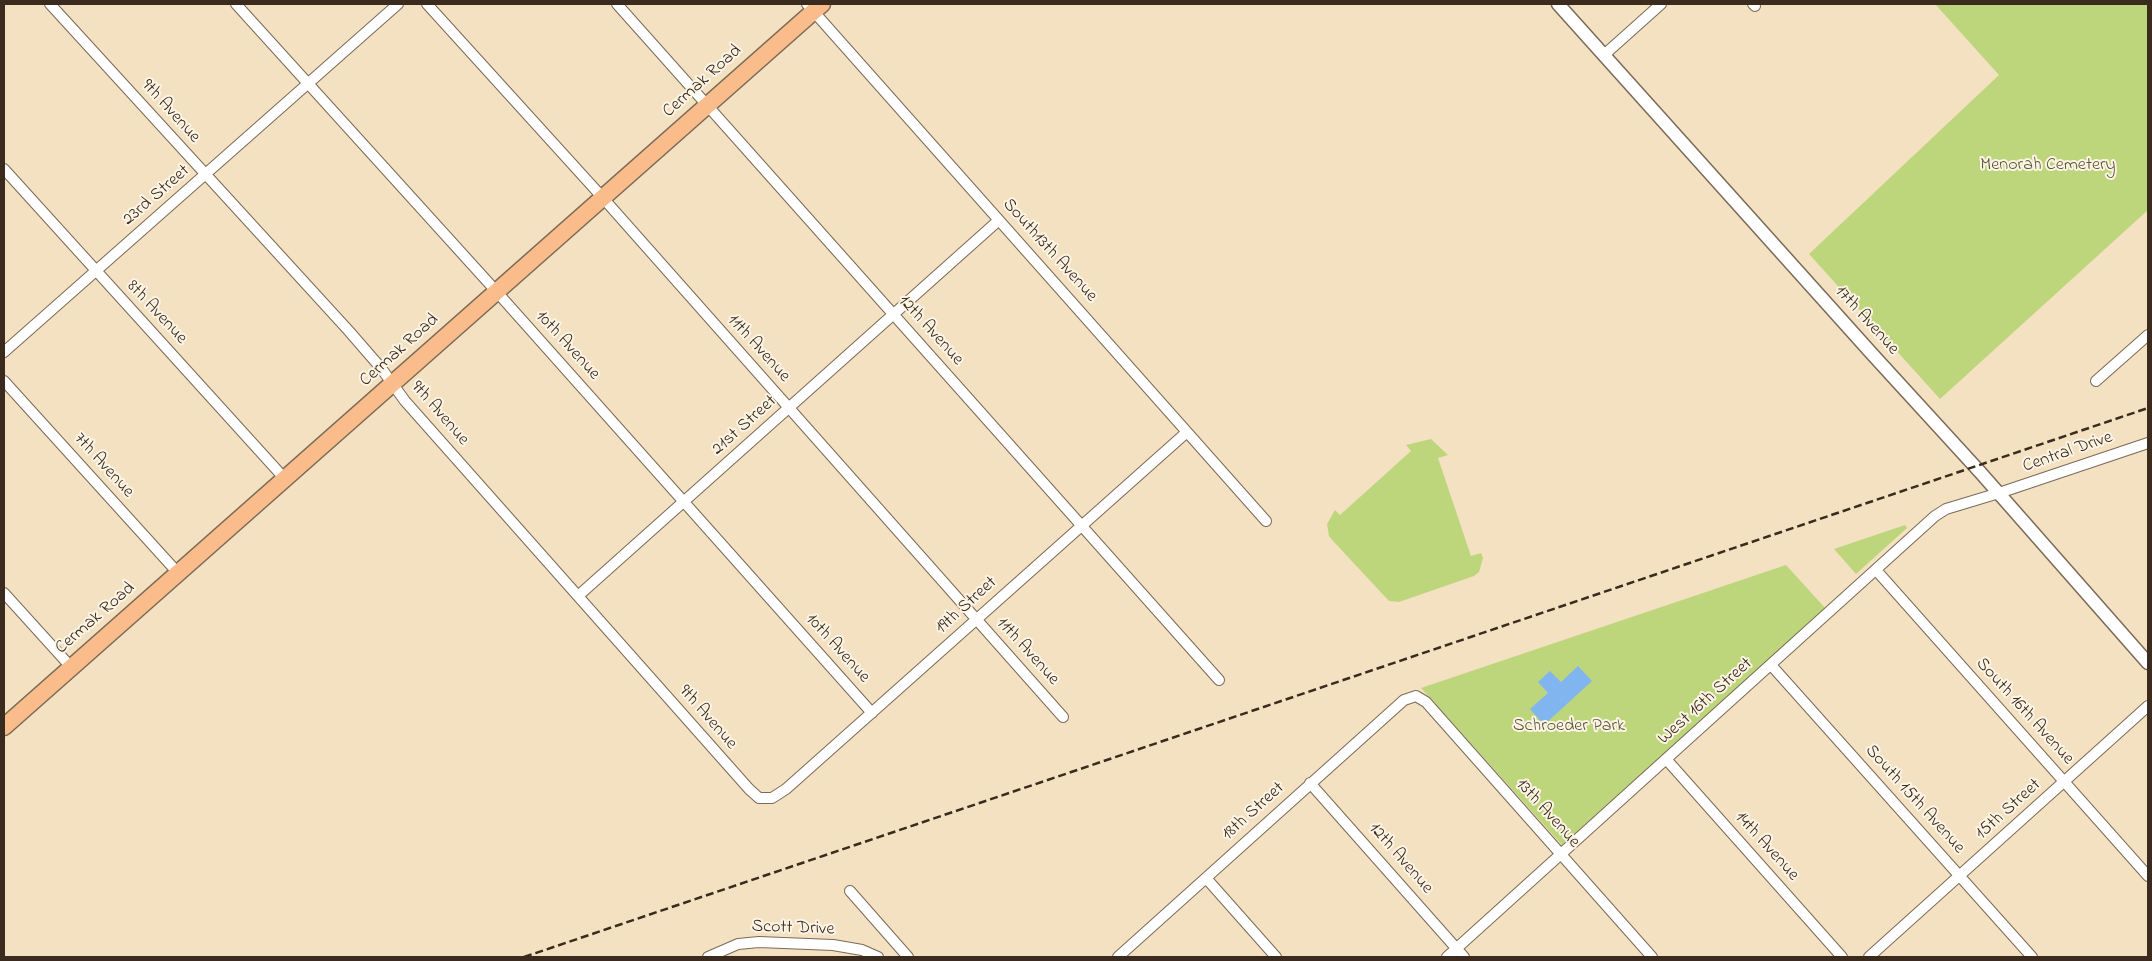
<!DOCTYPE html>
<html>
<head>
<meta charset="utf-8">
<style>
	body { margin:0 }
	#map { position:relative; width:2152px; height:961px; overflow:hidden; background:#f3e1c2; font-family:"Indie Flower",sans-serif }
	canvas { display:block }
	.frame { position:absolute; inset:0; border:5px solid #3b2a1e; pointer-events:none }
</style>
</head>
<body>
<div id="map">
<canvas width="2152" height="961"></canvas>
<div class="frame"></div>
</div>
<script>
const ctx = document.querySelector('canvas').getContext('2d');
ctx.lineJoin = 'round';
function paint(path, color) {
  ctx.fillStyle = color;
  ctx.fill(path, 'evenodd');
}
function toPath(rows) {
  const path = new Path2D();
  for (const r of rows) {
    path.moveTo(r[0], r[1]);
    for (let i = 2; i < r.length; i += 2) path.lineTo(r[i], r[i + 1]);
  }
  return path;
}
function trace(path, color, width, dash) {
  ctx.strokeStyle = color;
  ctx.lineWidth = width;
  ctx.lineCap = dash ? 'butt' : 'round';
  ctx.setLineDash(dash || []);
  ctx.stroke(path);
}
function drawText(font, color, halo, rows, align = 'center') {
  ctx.font = font + ' "Indie Flower",sans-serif';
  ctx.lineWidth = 4;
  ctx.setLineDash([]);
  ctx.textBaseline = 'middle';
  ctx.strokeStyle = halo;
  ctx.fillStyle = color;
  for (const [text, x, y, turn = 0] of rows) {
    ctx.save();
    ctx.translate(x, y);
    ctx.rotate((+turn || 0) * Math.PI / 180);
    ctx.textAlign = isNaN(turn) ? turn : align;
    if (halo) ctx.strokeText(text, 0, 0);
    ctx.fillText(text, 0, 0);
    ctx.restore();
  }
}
const green = toPath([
	[1935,4,2148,4,2148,210,1940,399,1809,254,1999,75],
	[1431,439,1448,455,1438,458,1471,556,1481,553,1483,558,1479,572,1474,576,1399,602,1389,601,1334,542,1329,536,1327,524,1335,510,1340,515,1411,451,1406,445],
	[1905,525,1907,528,1856,574,1834,549],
	[1786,565,1826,609,1562,845,1421,688]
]);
const water = toPath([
	[1578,666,1592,681,1544,725,1530,709,1548,693,1538,682,1550,671,1561,682]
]);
const minor = toPath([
	[50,4,348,330,381,368,405,401,749,789,759,798,772,798,786,789,1187,432],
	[236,4,496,291,872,713],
	[427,4,603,198,1063,717],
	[617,4,1219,680],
	[807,4,1266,521],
	[1753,4,1755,6],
	[1604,55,1661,4],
	[4,169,285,479],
	[4,352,398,4],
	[4,381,178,573],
	[2096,381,2148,335],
	[1876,570,2148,876],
	[4,593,71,667],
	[578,596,999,220],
	[1771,665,2032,957],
	[1666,759,1842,957],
	[1310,783,1464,957],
	[1206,878,1276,957],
	[850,891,908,957],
	[708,957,738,944,759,942,833,945,862,950,878,957],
	[1118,957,1404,700,1416,696,1426,702,1652,957],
	[1447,957,1935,516,1946,509,1999,493,2148,443],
	[1869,957,2148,706]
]);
const tertiary = toPath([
	[1558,4,1873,355,1980,472,2148,663]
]);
const primary = toPath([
	[4,727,822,4]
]);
const rail = toPath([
	[524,957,2148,408]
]);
const streetNames = [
	["Cermak Road",703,82,-42],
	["9th Avenue",170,112,48],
	["23rd Street",157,196,-41],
	["South13th Avenue",1049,251,48],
	["8th Avenue",156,313,47],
	["17th Avenue",1866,321,48],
	["12th Avenue",930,331,48],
	["10th Avenue",567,346,48],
	["11th Avenue",758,349,48],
	["Cermak Road",400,351,-42],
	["9th Avenue",439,414,49],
	["21st Street",745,426,-42],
	["Central Drive",2068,453,-19],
	["7th Avenue",103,466,48],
	["19th Street",967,606,-42],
	["Cermak Road",96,619,-41],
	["10th Avenue",837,649,48],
	["11th Avenue",1027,652,48],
	["West 16th Street",1706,702,-42],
	["South 16th Avenue",2024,712,48],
	["9th Avenue",707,718,49],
	["South 15th Avenue",1914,800,48],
	["15th Street",2009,810,-42],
	["18th Street",1254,812,-42],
	["13th Avenue",1547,814,48],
	["14th Avenue",1766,847,48],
	["12th Avenue",1400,859,49],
	["Scott Drive",793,929,2]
];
const parkNames = [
	["Menorah Cemetery",2048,166],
	["Schroeder Park",1569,727]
];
paint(green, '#bed67b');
paint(water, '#81b5ef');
trace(minor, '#7b6a57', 12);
trace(tertiary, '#7b6a57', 15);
trace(primary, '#7b6a57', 19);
trace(minor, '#fff', 10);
trace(tertiary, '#fff', 12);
trace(primary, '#f9bc8a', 16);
trace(rail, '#3b2a1e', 2.5, [8, 4]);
drawText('18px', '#3b2a1e', '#fcf5e5', streetNames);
drawText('18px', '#5c5535', '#fcf5e5', parkNames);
</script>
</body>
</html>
